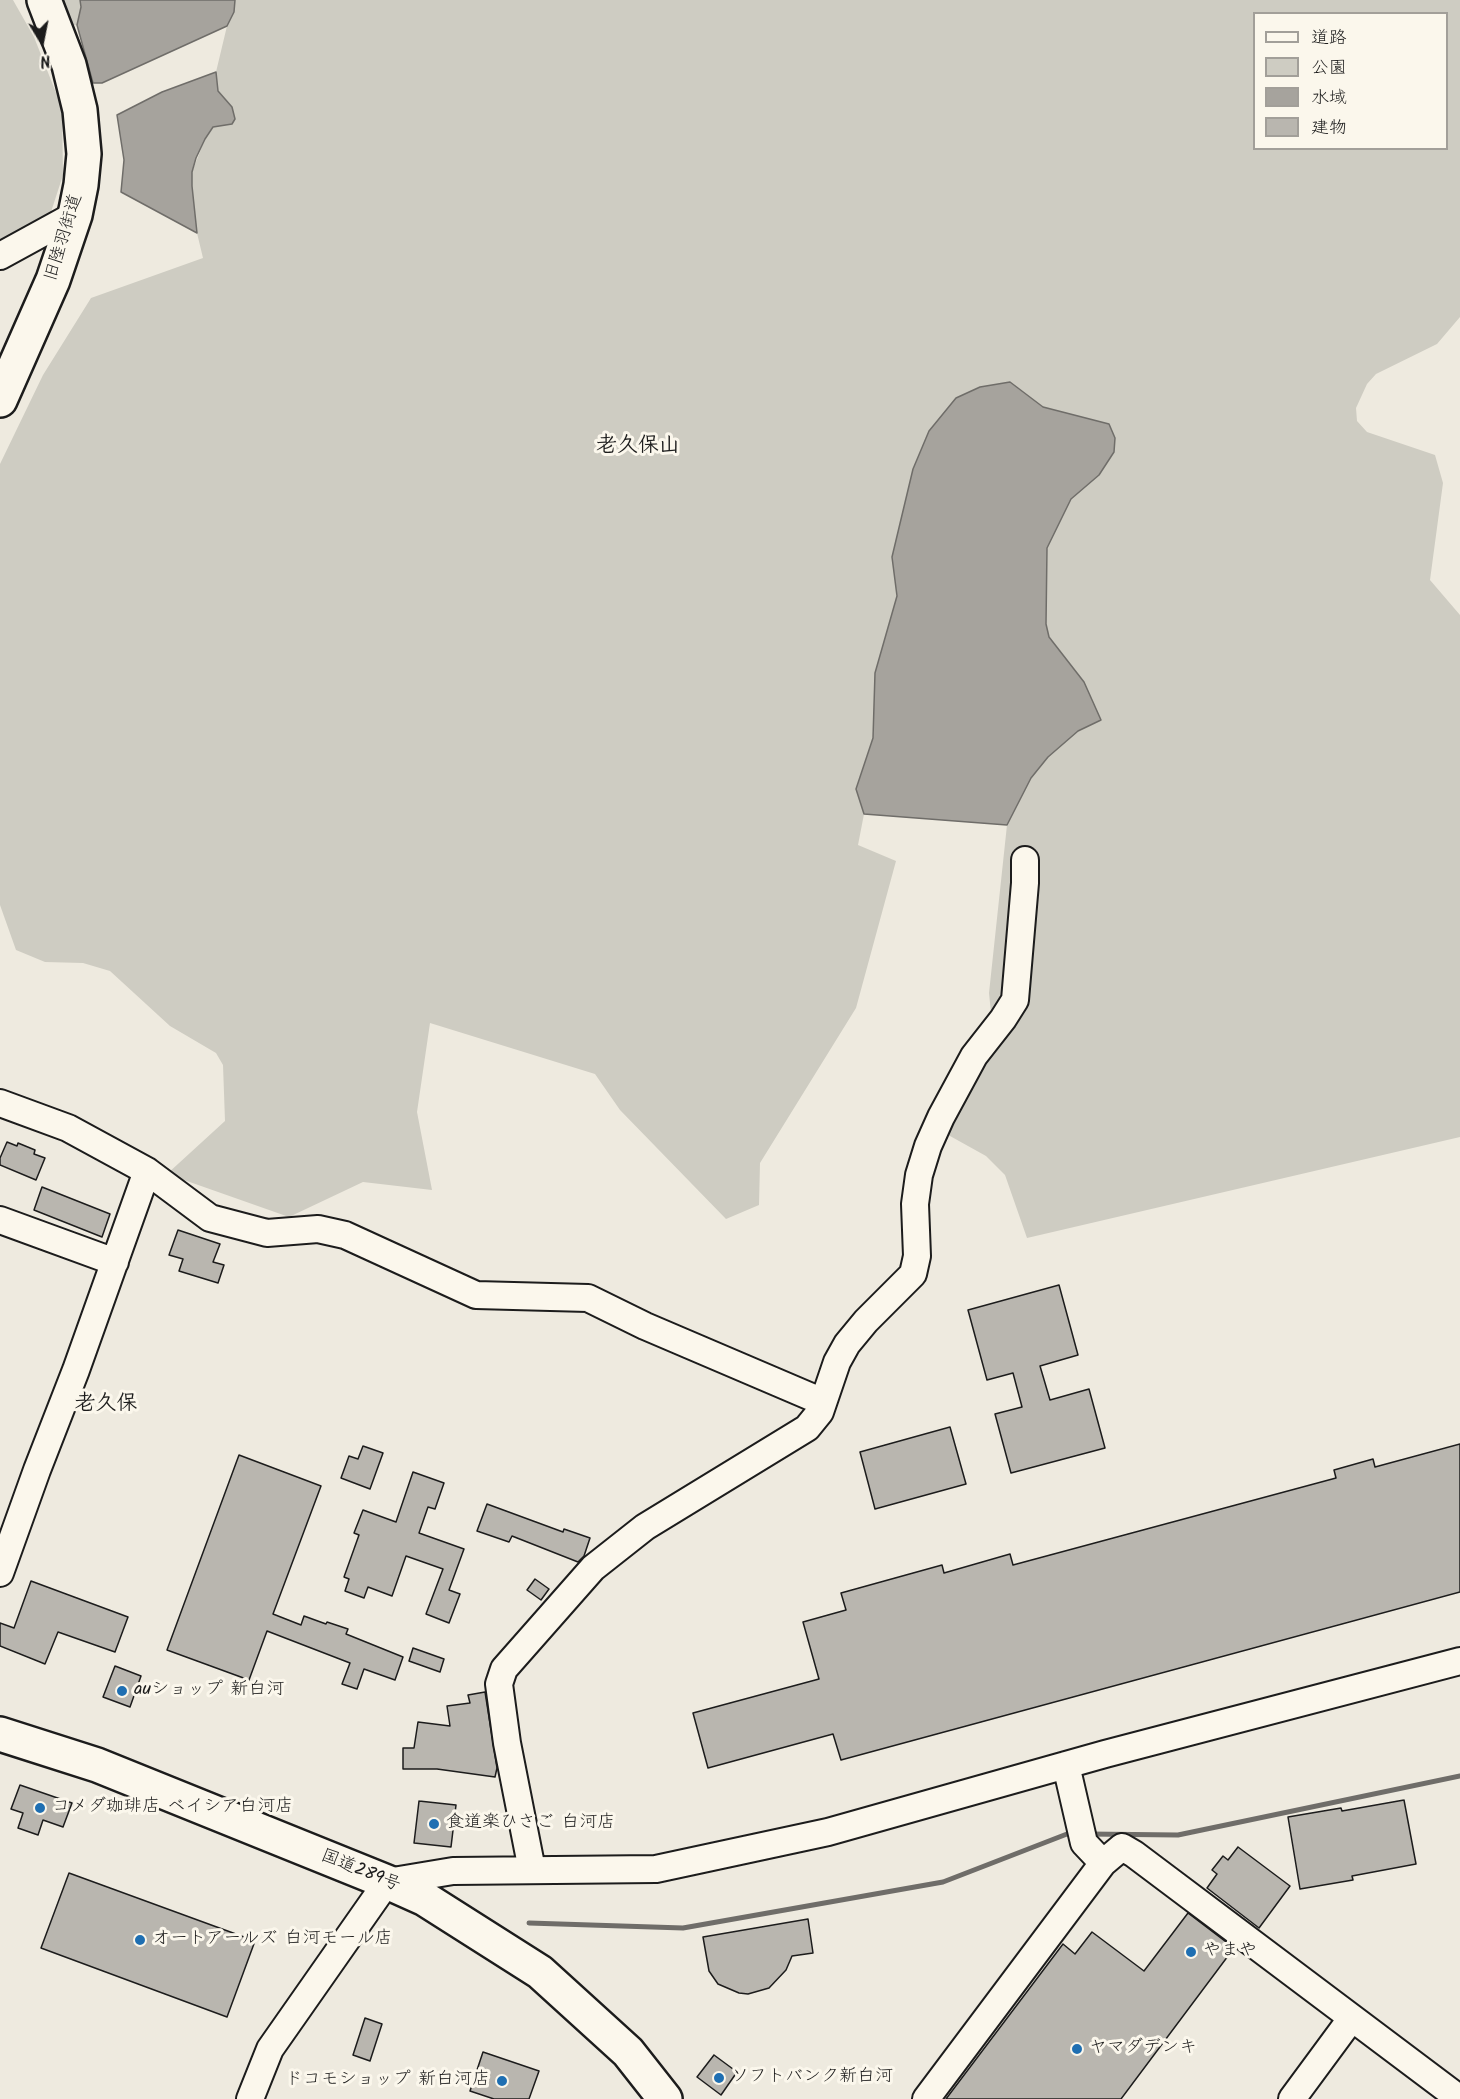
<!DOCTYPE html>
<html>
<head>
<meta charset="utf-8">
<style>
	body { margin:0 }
	#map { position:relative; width:1460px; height:2099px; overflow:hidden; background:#eeeadf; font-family:Kalam,"Klee One",sans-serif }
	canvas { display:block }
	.legend { position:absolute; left:1253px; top:12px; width:195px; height:138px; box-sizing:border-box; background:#fbf7ec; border:2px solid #a29f99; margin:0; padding:8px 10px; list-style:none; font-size:18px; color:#1c1c1c }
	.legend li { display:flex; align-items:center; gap:12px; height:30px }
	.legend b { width:30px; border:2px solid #a29f99 }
	.north { position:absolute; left:12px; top:12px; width:60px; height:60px; -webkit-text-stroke:4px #fbf7ec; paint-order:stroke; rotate:170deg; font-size:16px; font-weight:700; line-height:24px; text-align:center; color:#1c1c1c }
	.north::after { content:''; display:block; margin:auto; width:21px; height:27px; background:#1c1c1c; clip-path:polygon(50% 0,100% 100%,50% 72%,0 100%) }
</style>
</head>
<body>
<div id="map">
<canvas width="1460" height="2099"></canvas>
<ul class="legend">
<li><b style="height:8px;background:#fbf7ec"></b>道路</li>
<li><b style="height:16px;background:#ceccc2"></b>公園</li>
<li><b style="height:16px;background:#a6a39d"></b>水域</li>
<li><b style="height:16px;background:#b9b6af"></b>建物</li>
</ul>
<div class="north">N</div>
</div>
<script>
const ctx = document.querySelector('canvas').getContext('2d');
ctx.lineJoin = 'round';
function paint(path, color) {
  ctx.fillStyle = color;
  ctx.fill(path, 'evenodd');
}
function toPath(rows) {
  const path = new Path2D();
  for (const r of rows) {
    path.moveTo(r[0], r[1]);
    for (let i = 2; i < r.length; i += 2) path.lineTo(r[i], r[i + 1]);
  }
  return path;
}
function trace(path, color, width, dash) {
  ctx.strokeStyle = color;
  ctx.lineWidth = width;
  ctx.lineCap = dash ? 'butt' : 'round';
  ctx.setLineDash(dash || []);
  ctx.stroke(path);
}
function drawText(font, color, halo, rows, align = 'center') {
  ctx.font = font + ' Kalam,"Klee One",sans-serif';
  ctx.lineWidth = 6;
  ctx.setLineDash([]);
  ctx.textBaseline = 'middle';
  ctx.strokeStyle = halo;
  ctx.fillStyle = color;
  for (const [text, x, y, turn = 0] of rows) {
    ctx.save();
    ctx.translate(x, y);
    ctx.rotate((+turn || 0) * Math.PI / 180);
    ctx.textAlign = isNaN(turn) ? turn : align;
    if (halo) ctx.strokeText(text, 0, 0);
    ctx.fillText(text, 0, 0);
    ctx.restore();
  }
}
const green = toPath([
	[0,0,13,0,34,37,62,108,63,175,51,212,0,243],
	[60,0,80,0,81,6,77,25,69,26],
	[235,0,1460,0,1460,317,1437,344,1376,374,1367,384,1356,408,1357,421,1367,432,1435,455,1443,483,1430,580,1460,615,1460,1137,1027,1238,1005,1175,986,1156,941,1131,994,1043,989,993,1007,825,1031,778,1048,757,1078,731,1084,682,1049,637,1046,624,1047,547,1071,499,1099,475,1114,452,1115,438,1109,424,1043,407,1009,382,892,557,897,596,875,673,873,738,856,789,864,814,858,845,896,861,856,1008,760,1163,759,1205,726,1219,620,1110,595,1074,430,1023,417,1112,432,1190,363,1182,289,1217,167,1174,225,1121,223,1065,216,1053,170,1026,110,971,83,963,45,962,16,950,0,905,0,464,43,375,91,298,203,258,197,233,192,186,192,172,205,139,213,127,231,124,232,107,218,91,216,72,227,26,234,12],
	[1254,14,1446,14,1446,148,1254,148]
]);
const water = toPath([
	[80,0,235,0,234,12,227,26,102,83,93,83,77,25,81,7,80,0],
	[216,72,218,91,232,107,235,119,232,124,213,127,205,139,196,158,192,172,192,186,197,233,121,192,124,160,117,115,162,92,216,72],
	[1010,382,1043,407,1109,424,1115,438,1114,452,1099,475,1071,499,1047,548,1046,624,1049,637,1084,682,1101,720,1078,731,1048,757,1031,778,1007,825,864,814,856,789,873,738,875,673,897,596,892,557,913,469,929,431,956,398,980,387,1010,382]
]);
const stream = toPath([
	[1088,1834,1178,1835,1460,1776],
	[529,1923,683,1928,943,1882,1067,1834,1076,1834]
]);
const building = toPath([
	[7,1142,17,1146,18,1143,35,1150,34,1154,45,1158,36,1180,0,1165,0,1158,7,1142],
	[42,1187,110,1214,102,1237,34,1210,42,1187],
	[178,1230,220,1244,213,1262,224,1265,218,1283,179,1271,183,1259,169,1255,178,1230],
	[1059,1285,1078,1355,1040,1366,1050,1400,1089,1389,1105,1448,1011,1473,995,1414,1022,1407,1013,1373,987,1380,968,1310,1059,1285],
	[950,1427,966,1484,875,1509,860,1452,950,1427],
	[1460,1444,1460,1592,841,1760,833,1734,708,1768,693,1713,819,1679,803,1622,846,1610,841,1593,942,1565,944,1573,1010,1554,1013,1565,1336,1478,1334,1470,1373,1459,1375,1467,1460,1444],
	[363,1446,383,1453,370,1489,341,1478,349,1456,358,1459,363,1446],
	[239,1455,321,1486,273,1614,301,1625,304,1616,326,1624,327,1622,348,1629,346,1634,403,1657,395,1680,364,1669,357,1689,342,1684,350,1663,267,1631,249,1680,167,1650,239,1455],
	[413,1472,444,1483,435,1509,428,1507,419,1533,464,1549,449,1590,460,1594,449,1623,426,1614,443,1569,406,1556,392,1596,368,1587,364,1598,345,1591,349,1579,344,1577,359,1535,354,1533,363,1510,396,1522,413,1472],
	[487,1504,563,1532,564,1529,590,1538,584,1556,578,1562,512,1536,509,1542,477,1531,487,1504],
	[535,1579,549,1589,541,1600,527,1590,535,1579],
	[31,1581,128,1617,115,1652,58,1632,45,1664,0,1646,0,1623,14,1628,31,1581],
	[413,1648,444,1659,440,1672,409,1661,413,1648],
	[115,1666,141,1676,130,1707,103,1697,115,1666],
	[485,1692,497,1768,495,1777,437,1769,403,1769,403,1748,414,1748,418,1722,450,1726,447,1706,470,1703,468,1695,485,1692],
	[20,1785,72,1803,63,1827,43,1820,38,1835,18,1828,23,1813,11,1809,20,1785],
	[1404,1800,1416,1864,1352,1876,1353,1880,1300,1889,1288,1817,1341,1808,1342,1811,1404,1800],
	[419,1801,456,1805,451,1847,414,1843,419,1801],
	[1238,1847,1290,1886,1259,1928,1207,1888,1217,1874,1212,1870,1223,1856,1228,1860,1238,1847],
	[69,1873,255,1941,227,2017,41,1948,69,1873],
	[1188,1913,1234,1948,1121,2099,946,2099,1063,1944,1075,1954,1092,1932,1144,1971,1188,1913],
	[808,1919,813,1953,792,1956,786,1970,769,1988,748,1994,739,1993,718,1984,709,1971,703,1937,808,1919],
	[365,2018,382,2024,370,2061,353,2055,365,2018],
	[483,2052,539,2071,529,2099,494,2099,470,2091,483,2052],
	[714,2055,737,2072,721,2095,697,2077,714,2055]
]);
const minor = toPath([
	[0,256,75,215],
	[0,1103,68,1128,147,1171,210,1218,267,1233,318,1229,345,1235,476,1295,588,1298,645,1326,823,1402],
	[0,1220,115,1262],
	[0,1573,37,1470,76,1370,147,1171],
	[1066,1765,1084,1843,1103,1863],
	[532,1870,507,1743,499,1684,504,1669,593,1568,645,1527,807,1428,820,1412,837,1362,847,1344,866,1321,913,1274,917,1256,915,1204,919,1175,928,1146,941,1117,974,1056,1003,1019,1015,1000,1025,883,1025,860],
	[250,2099,270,2049,387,1882,453,1871,656,1869,828,1832,1105,1754,1460,1661],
	[926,2099,1103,1863,1122,1847,1134,1854,1460,2099],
	[1292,2099,1351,2019]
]);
const highway = toPath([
	[0,400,53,280,75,215,81,185,84,154,80,110,69,65,44,0],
	[0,1734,97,1765,387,1882,425,1899,540,1972,628,2052,665,2099]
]);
const markers = [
	[122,1691,6,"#1f6fb2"],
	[40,1808,6,"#1f6fb2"],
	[434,1824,6,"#1f6fb2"],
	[140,1940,6,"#1f6fb2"],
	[1191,1952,6,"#1f6fb2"],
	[1077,2049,6,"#1f6fb2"],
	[719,2078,6,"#1f6fb2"],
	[502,2081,6,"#1f6fb2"]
];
const streetNames = [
	["旧陸羽街道",65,238,-73],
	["国道289号",360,1872,22]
];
const poiNames = [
	["auショップ 新白河",134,1691],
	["コメダ珈琲店 ベイシア白河店",52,1808],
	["食道楽ひさご 白河店",446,1824],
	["オートアールズ 白河モール店",152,1940],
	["やまや",1203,1952],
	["ヤマダデンキ",1089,2049],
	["ソフトバンク新白河",731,2078],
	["ドコモショップ 新白河店",490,2081,"right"]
];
const quarterNames = [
	["老久保山",638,447],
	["老久保",106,1405]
];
paint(green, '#ceccc2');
paint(water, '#a6a39d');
trace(water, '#6f6d69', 1.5);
trace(stream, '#6f6d69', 5);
paint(building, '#b9b6af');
trace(building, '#1c1c1c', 1.5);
trace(minor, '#1c1c1c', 30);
trace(highway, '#1c1c1c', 38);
trace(minor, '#fbf7ec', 26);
trace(highway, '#fbf7ec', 33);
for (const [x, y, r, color] of markers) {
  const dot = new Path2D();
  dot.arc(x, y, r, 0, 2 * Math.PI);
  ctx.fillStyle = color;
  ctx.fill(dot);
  trace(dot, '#fbf7ec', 2);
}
drawText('18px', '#1c1c1c', '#fbf7ec', streetNames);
drawText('18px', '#1c1c1c', '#fbf7ec', poiNames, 'left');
drawText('bold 21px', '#1c1c1c', '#fbf7ec', quarterNames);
</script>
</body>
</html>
